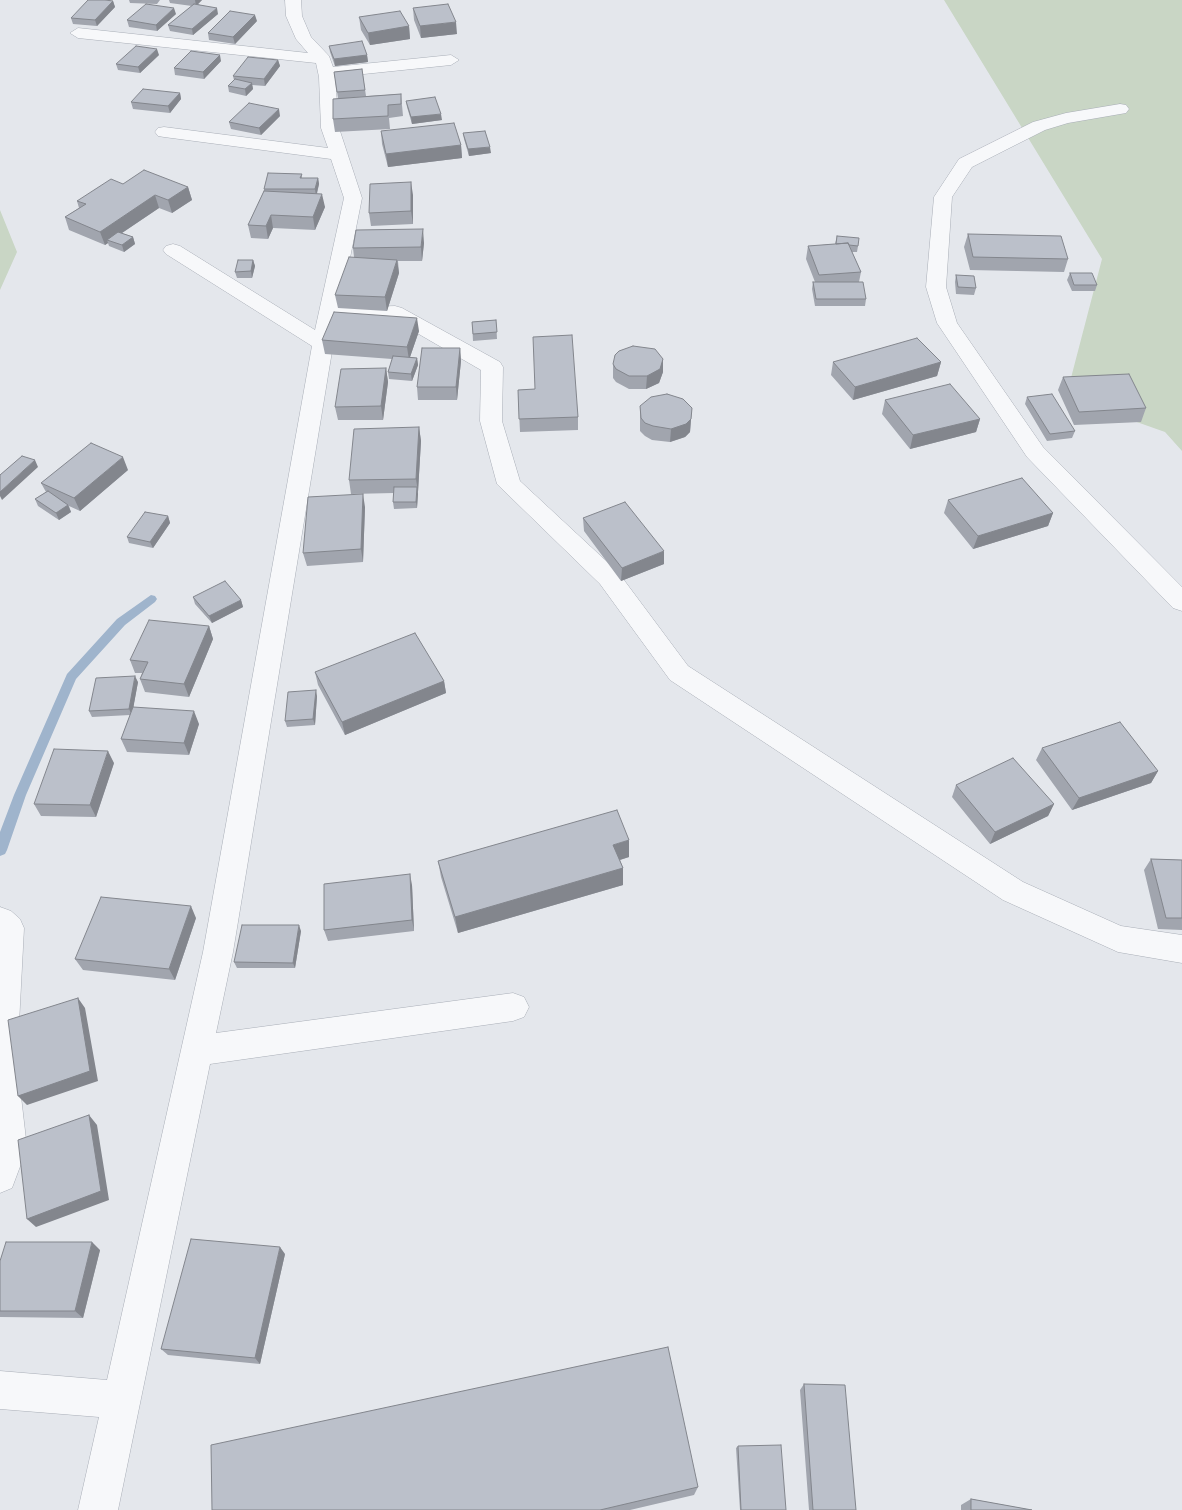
<!DOCTYPE html>
<html>
<head>
<meta charset="utf-8">
<style>
	body { margin:0 }
	canvas { display:block; background:#e4e7ec }
</style>
</head>
<body>
<canvas width="1182" height="1510"></canvas>
<script>
const ctx = document.querySelector('canvas').getContext('2d');
ctx.lineJoin = 'round';
function paint(path, color) {
  ctx.fillStyle = color;
  ctx.fill(path, 'evenodd');
}
function toPath(rows) {
  const path = new Path2D();
  for (const r of rows) {
    path.moveTo(r[0], r[1]);
    for (let i = 2; i < r.length; i += 2) path.lineTo(r[i], r[i + 1]);
  }
  return path;
}
function trace(path, color, width, dash) {
  ctx.strokeStyle = color;
  ctx.lineWidth = width;
  ctx.lineCap = dash ? 'butt' : 'round';
  ctx.setLineDash(dash || []);
  ctx.stroke(path);
}
const green = toPath([
	[944,0,1182,0,1182,451,1165,432,1066,397,1102,259],
	[0,210,17,252,0,290]
]);
const stream = toPath([
	[151,595,155,596,157,599,155,602,125,625,76,679,26,795,7,850,5,854,0,856,0,832,14,795,67,674,117,619,151,595]
]);
const minor = toPath([
	[285,0,301,0,302,16,311,37,329,56,333,67,451,55,459,60,451,65,335,77,339,128,362,198,340,308,395,306,402,308,500,362,503,367,502,421,520,481,618,572,688,666,1023,882,1121,926,1182,935,1182,963,1118,952,1003,900,670,680,600,584,497,484,480,421,481,370,391,318,337,321,233,952,216,1033,513,993,524,997,529,1007,524,1017,513,1021,210,1064,118,1510,78,1510,99,1417,0,1409,0,1371,107,1380,203,952,312,346,166,254,163,250,166,246,173,244,180,246,315,330,344,198,331,159,164,137,158,136,155,132,158,128,164,127,328,148,321,128,319,77,316,63,78,38,70,33,78,28,308,53,296,39,286,16,285,0],
	[1120,104,1126,105,1129,109,1126,113,1068,123,1045,130,972,167,952,197,946,287,957,323,1043,447,1182,587,1182,611,1173,608,1027,457,937,323,926,287,934,197,959,159,1033,122,1066,113,1120,104],
	[0,907,11,911,20,919,24,928,17,1062,27,1148,12,1188,0,1193,0,907]
]);
const wall = toPath([
	[129,0,160,0,157,4,130,3],
	[169,0,202,0,198,4,218,14,193,35,170,31,168,25,192,6,170,3],
	[113,1,115,7,97,26,73,24,71,18],
	[413,8,457,34,421,38,414,20],
	[176,14,157,31,129,27,127,20],
	[359,17,409,26,410,39,370,45,361,30],
	[257,21,235,44,209,40,208,33],
	[329,46,367,55,368,62,335,66,330,52],
	[159,55,140,73,118,70,116,64],
	[278,60,280,66,265,86,252,85,253,89,246,96,229,92,228,86,234,80,233,76],
	[221,61,204,79,175,75,174,68],
	[362,69,366,96,352,97,401,94,403,116,389,118,390,129,335,132,333,119,338,98,334,72],
	[180,93,181,99,170,113,133,109,131,102],
	[406,101,442,120,412,124,407,107],
	[280,116,261,135,231,129,229,122],
	[381,131,461,145,462,158,388,167,382,144],
	[463,133,491,153,469,156,464,139],
	[302,174,302,178,318,178,319,184,317,194,325,207,315,230,273,228,268,239,251,238,248,225,264,191,264,189],
	[123,184,188,187,192,200,172,213,159,208,122,233,133,237,135,244,124,252,109,246,108,243,105,245,69,230,65,217,79,208,77,201],
	[413,195,413,224,371,226,369,213],
	[968,234,1068,259,1064,272,970,270,964,247],
	[837,236,858,246,857,252,852,252,861,272,859,282,866,299,865,306,815,306,812,289,813,282,815,282,806,259,808,246,835,244],
	[424,243,422,261,398,261,399,273,387,311,338,308,335,295,354,257,353,248],
	[253,260,255,266,252,278,237,278,235,272],
	[1070,273,1097,285,1095,291,1072,291,1067,280],
	[956,275,976,288,974,295,956,294,955,282],
	[496,320,497,339,473,341,472,322],
	[419,331,410,357,417,358,418,365,412,381,389,379,388,372,392,359,325,354,322,340],
	[460,348,461,361,457,400,418,400,417,387],
	[663,359,663,372,659,383,646,389,629,389,616,382,613,378,613,364],
	[833,362,941,362,937,376,853,400,831,375],
	[386,368,388,382,383,420,338,420,335,407],
	[1063,377,1146,408,1141,422,1074,425,1058,390],
	[535,389,578,417,578,430,520,432,518,390],
	[1027,397,1075,431,1072,438,1047,441,1025,404],
	[885,400,980,419,976,432,910,449,882,414],
	[640,406,692,408,690,432,685,437,670,442,652,440,645,436,640,431],
	[419,427,421,441,417,508,394,509,393,502,394,493,351,494,349,480],
	[128,470,80,511,69,506,71,512,59,520,38,506,35,499,46,492,41,483],
	[948,500,1053,513,1048,526,973,549,944,513],
	[365,507,363,562,307,566,303,553],
	[168,516,170,523,153,548,129,543,127,537],
	[583,518,664,564,621,581,584,531],
	[193,597,241,600,243,607,212,623,195,604],
	[209,626,213,639,189,697,145,692,140,679,142,673,135,673,130,660],
	[315,672,444,681,446,693,345,735,318,685],
	[138,682,133,708,199,724,189,755,127,752,121,739,130,715,92,717,89,711],
	[317,696,315,725,287,727,285,721],
	[1042,748,1158,771,1151,783,1072,810,1036,760],
	[114,763,96,817,41,816,34,804],
	[956,785,1054,804,1048,816,990,844,952,797],
	[629,857,620,860,623,868,623,885,458,933,441,877,438,861],
	[1151,859,1182,860,1182,930,1158,929,1144,870],
	[412,885,414,931,328,941,324,930],
	[196,918,175,980,83,970,75,959],
	[301,931,295,968,237,968,234,962],
	[100,1250,83,1318,0,1317,0,1261],
	[285,1254,260,1364,168,1355,161,1349],
	[804,1384,856,1510,809,1510,800,1390],
	[738,1446,786,1510,740,1510,736,1448],
	[698,1487,694,1495,630,1510,212,1510],
	[971,1499,1032,1510,961,1510,961,1505]
]);
const shadedWall = toPath([
	[195,0,202,0,196,6],
	[113,1,115,7,97,26,95,20],
	[174,8,176,14,157,31,156,25],
	[217,8,218,14,193,35,192,29],
	[255,15,257,21,235,44,233,37],
	[456,22,457,34,421,38,420,26],
	[409,26,410,39,370,45,368,33],
	[157,49,159,55,140,73,138,67],
	[220,55,221,61,204,79,203,72],
	[367,55,368,62,335,66,334,59],
	[278,60,280,66,265,86,264,79],
	[252,83,253,89,246,96,245,89],
	[180,93,181,99,170,113,168,106],
	[279,109,280,116,261,135,259,128],
	[441,114,442,120,412,124,411,117],
	[461,145,462,158,388,167,386,154],
	[490,147,491,153,469,156,468,149],
	[318,178,319,184,316,196,315,189],
	[411,182,413,195,413,224,411,211],
	[188,187,192,200,172,213,168,200],
	[322,194,325,207,315,230,313,217],
	[155,195,159,208,110,241,107,240,108,243,105,245,100,232],
	[271,215,273,228,268,239,266,226],
	[423,229,424,243,422,261,421,247],
	[133,237,135,244,124,252,122,245],
	[253,260,255,266,252,278,251,271],
	[397,260,399,273,387,311,385,297],
	[417,318,419,331,409,360,407,347],
	[460,348,461,361,457,400,456,387],
	[417,358,418,365,412,381,411,374],
	[663,359,663,372,659,383,646,389,647,376],
	[941,362,937,376,853,400,855,387],
	[386,368,388,382,383,420,381,406],
	[691,419,690,432,685,437,670,442,671,429],
	[980,419,976,432,910,449,913,435],
	[419,427,421,441,418,492,416,479],
	[123,457,128,470,80,511,74,498],
	[35,460,38,467,2,500,0,496,0,492],
	[417,487,418,494,417,508,416,502],
	[363,494,365,507,363,562,361,549],
	[68,505,71,512,59,520,56,513],
	[1053,513,1048,526,973,549,978,536],
	[168,516,170,523,153,548,150,542],
	[664,551,664,564,621,581,622,568],
	[241,600,243,607,212,623,209,616],
	[209,626,213,639,189,697,184,684],
	[135,676,138,682,132,715,129,709],
	[444,681,446,693,345,735,342,722],
	[316,690,317,696,315,725,313,719],
	[194,711,199,724,189,755,184,743],
	[108,751,114,763,96,817,90,805],
	[1158,771,1151,783,1072,810,1079,798],
	[1054,804,1048,816,990,844,995,832],
	[629,840,629,857,613,862,613,845],
	[623,868,623,885,458,933,455,917],
	[410,874,412,885,414,931,412,920],
	[191,906,196,918,175,980,169,969],
	[299,925,301,931,295,968,293,963],
	[78,998,85,1008,98,1081,27,1105,18,1096],
	[89,1115,97,1125,109,1200,36,1227,27,1219],
	[92,1242,100,1250,83,1318,75,1311],
	[280,1247,285,1254,260,1364,255,1358]
]);
const building = toPath([
	[88,0,105,0,113,1,95,20,71,18,88,0],
	[146,4,174,8,156,25,127,20,146,4],
	[194,4,217,8,192,29,168,25,194,4],
	[448,4,456,22,420,26,413,8,448,4],
	[230,11,255,15,233,37,208,33,230,11],
	[400,11,409,26,368,33,359,17,400,11],
	[362,41,367,55,334,59,329,46,362,41],
	[136,46,157,49,138,67,116,64,136,46],
	[191,51,220,55,203,72,174,68,191,51],
	[248,57,278,60,264,79,233,76,248,57],
	[362,69,365,90,337,92,334,72,362,69],
	[235,79,252,83,245,89,228,86,235,79],
	[143,89,180,93,168,106,131,102,143,89],
	[401,94,401,104,388,105,388,116,333,119,333,99,401,94],
	[435,97,441,114,411,117,406,101,435,97],
	[249,103,279,109,259,128,229,122,249,103],
	[454,123,461,145,386,154,381,131,454,123],
	[485,131,490,147,468,149,463,133,485,131],
	[144,170,188,187,168,200,155,195,100,232,65,217,86,204,77,201,111,179,123,184,144,170],
	[268,173,302,174,300,178,318,178,315,189,264,189,268,173],
	[411,182,411,211,369,213,370,184,411,182],
	[264,191,322,194,313,217,271,215,266,226,248,225,264,191],
	[423,229,421,247,353,248,356,230,423,229],
	[118,232,133,237,122,245,107,240,118,232],
	[968,234,1061,236,1068,259,973,257,968,234],
	[837,236,859,238,858,246,849,245,848,243,836,244,837,236],
	[848,243,861,272,819,275,808,246,848,243],
	[349,257,397,260,385,297,335,295,349,257],
	[238,260,253,260,251,271,235,272,238,260],
	[1070,273,1092,273,1097,285,1074,285,1070,273],
	[956,275,974,276,976,288,958,287,956,275],
	[813,282,863,282,866,299,816,299,813,282],
	[334,312,417,318,407,347,322,340,334,312],
	[496,320,497,332,473,334,472,322,496,320],
	[572,335,578,417,519,419,518,390,535,389,533,337,572,335],
	[917,338,941,362,855,387,833,362,917,338],
	[633,346,655,349,663,359,660,369,647,376,629,376,616,369,613,364,615,355,619,351,633,346],
	[422,348,460,348,456,387,417,387,422,348],
	[393,356,417,358,411,374,388,372,393,356],
	[386,368,381,406,335,407,341,369,386,368],
	[1129,374,1146,408,1079,412,1063,377,1129,374],
	[950,384,980,419,913,435,885,400,950,384],
	[667,394,683,399,692,408,691,419,686,424,671,429,653,426,645,423,641,418,640,406,651,397,667,394],
	[1052,394,1075,431,1050,434,1027,397,1052,394],
	[419,427,416,479,349,480,354,429,419,427],
	[91,443,123,457,74,498,41,483,91,443],
	[22,456,35,460,0,492,0,475,22,456],
	[1022,478,1053,513,978,536,948,500,1022,478],
	[394,487,417,487,416,502,393,502,394,487],
	[48,491,68,505,56,513,35,499,48,491],
	[363,494,361,549,303,553,308,497,363,494],
	[625,502,664,551,622,568,583,518,625,502],
	[145,512,168,516,150,542,127,537,145,512],
	[225,581,241,600,209,616,193,597,225,581],
	[149,620,209,626,184,684,140,679,148,662,130,660,149,620],
	[415,633,444,681,342,722,315,672,415,633],
	[135,676,129,709,89,711,96,678,135,676],
	[316,690,313,719,285,721,288,692,316,690],
	[133,707,194,711,184,743,121,739,133,707],
	[1120,722,1158,771,1079,798,1042,748,1120,722],
	[54,749,108,751,90,805,34,804,54,749],
	[1013,758,1054,804,995,832,956,785,1013,758],
	[617,810,629,840,613,845,623,868,455,917,438,861,617,810],
	[1151,859,1182,860,1182,918,1166,918,1151,859],
	[410,874,412,920,324,930,324,884,410,874],
	[101,897,191,906,169,969,75,959,101,897],
	[242,925,299,925,293,963,234,962,242,925],
	[78,998,90,1071,18,1096,8,1020,78,998],
	[89,1115,101,1191,27,1219,18,1140,89,1115],
	[191,1239,280,1247,255,1358,161,1349,191,1239],
	[6,1242,92,1242,75,1311,0,1311,0,1261,6,1242],
	[668,1347,698,1487,600,1510,212,1510,211,1445,668,1347],
	[804,1384,845,1385,856,1510,813,1510,804,1384],
	[781,1445,786,1510,741,1510,738,1446,781,1445],
	[971,1499,1032,1510,971,1510,971,1499]
]);
paint(green, '#c9d6c5');
paint(stream, '#9fb4cc');
trace(minor, '#a9aeb7', 1);
paint(minor, '#f7f8fa');
paint(wall, '#a1a5ae');
paint(shadedWall, '#83868d');
paint(building, '#bbc0ca');
trace(building, '#83868d', 1);
</script>
</body>
</html>
